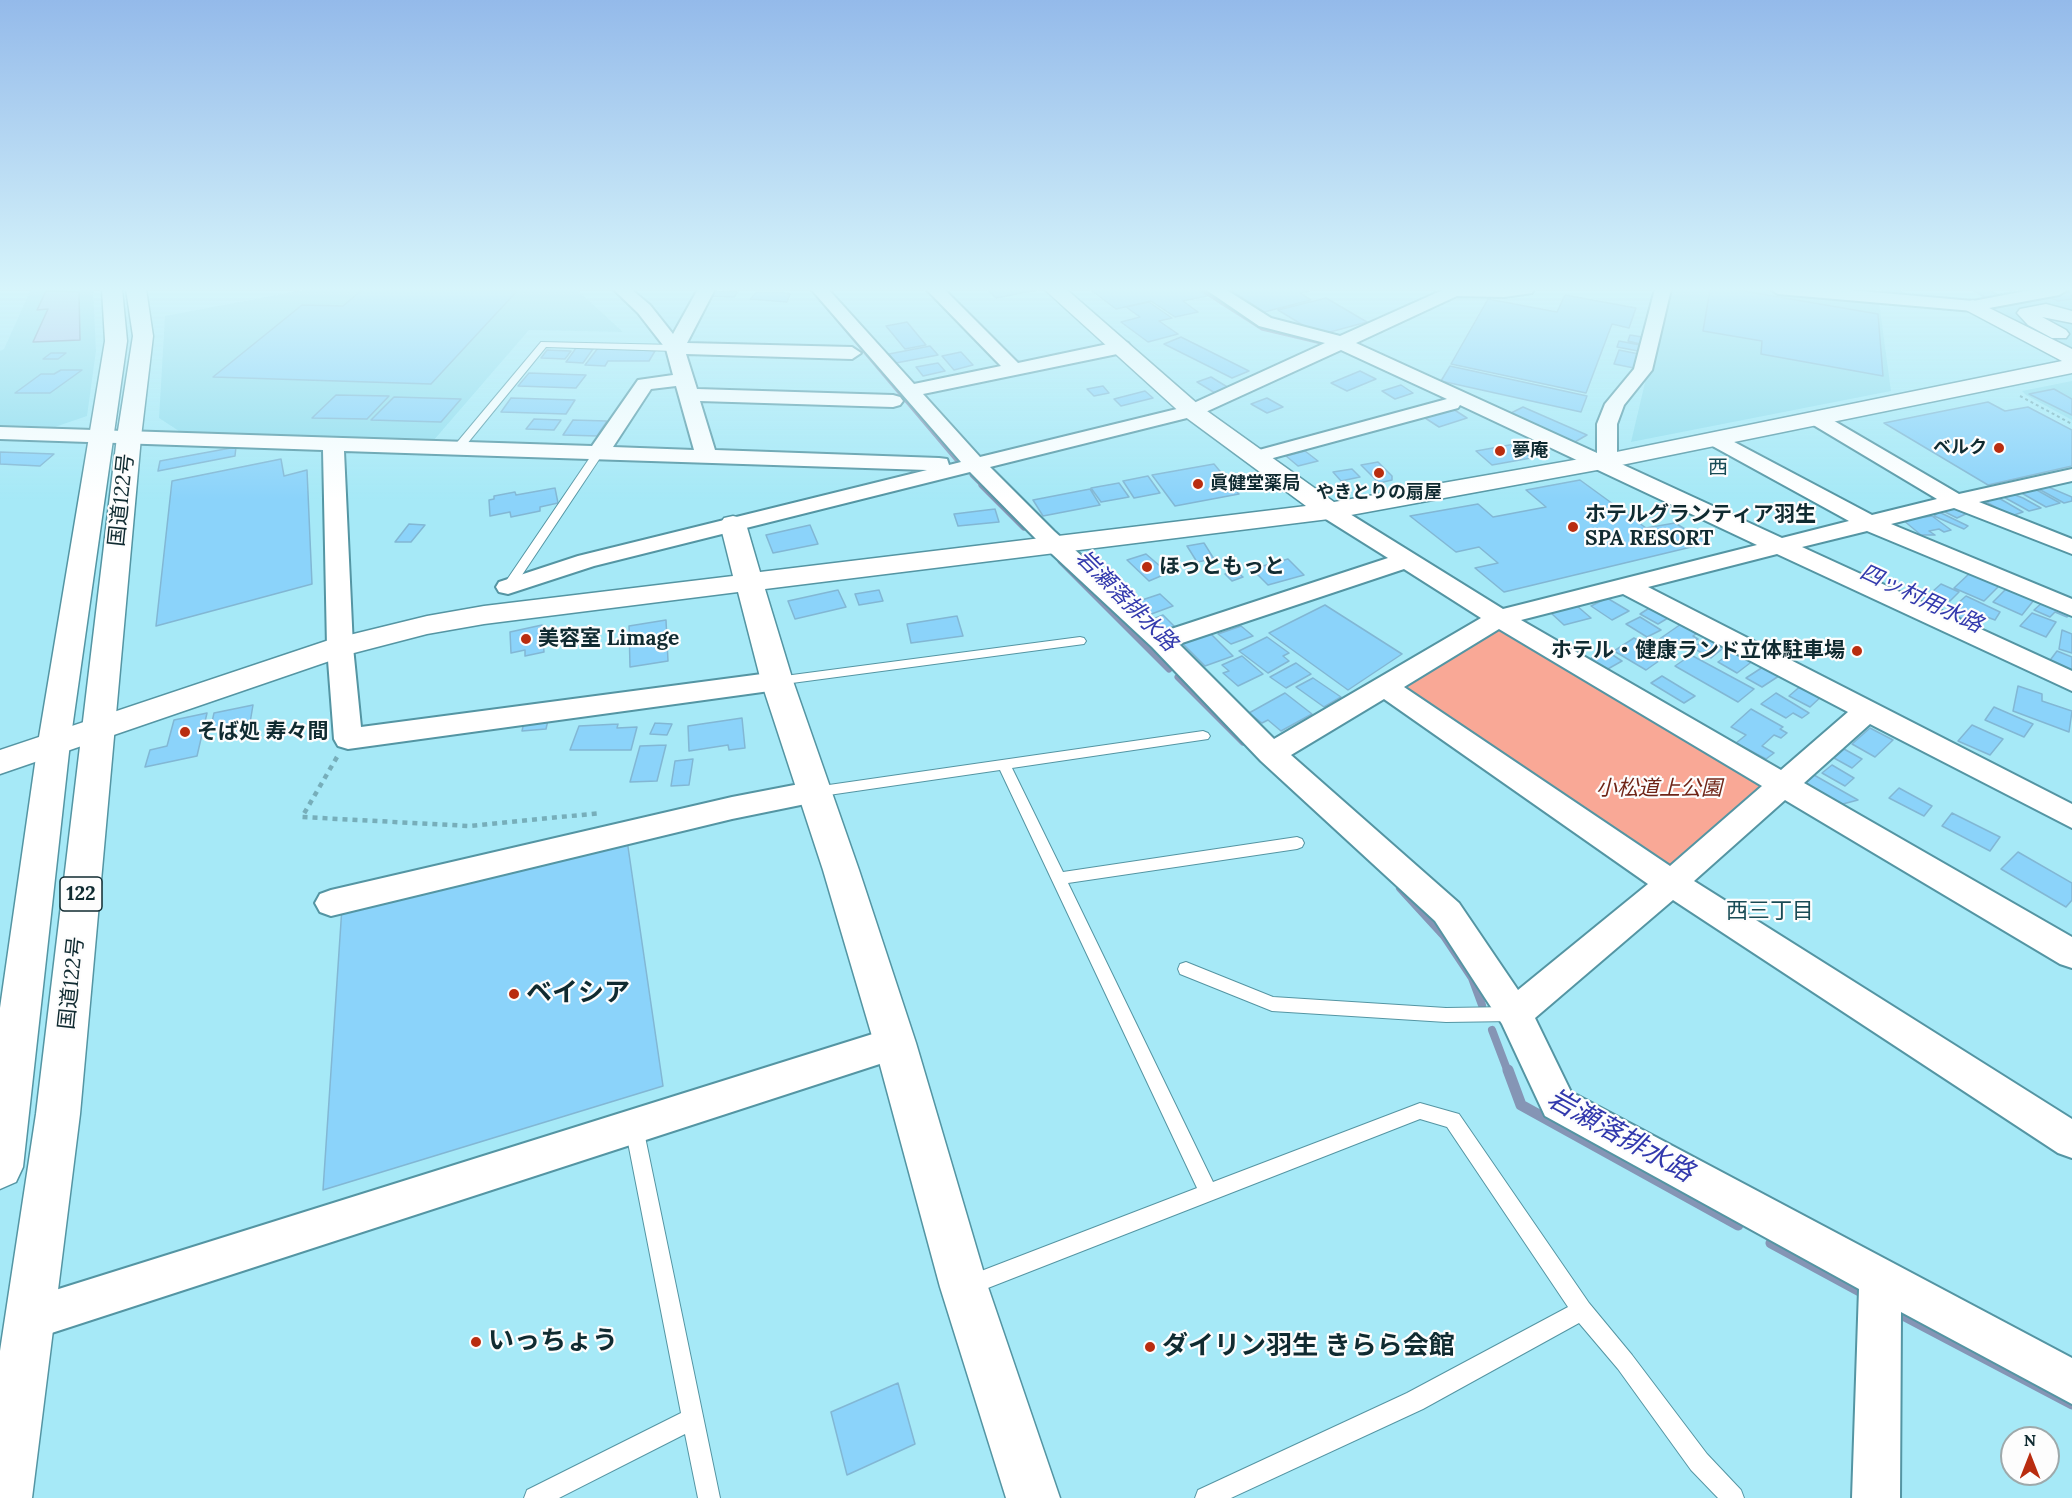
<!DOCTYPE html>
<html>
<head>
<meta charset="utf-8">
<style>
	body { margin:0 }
	#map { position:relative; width:2072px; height:1498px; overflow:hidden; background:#a6e9f7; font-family:Lora,serif }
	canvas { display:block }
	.north { position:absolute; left:2000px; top:1426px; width:60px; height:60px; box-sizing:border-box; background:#fdfdfd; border:2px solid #9ea9ab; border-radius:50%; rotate:0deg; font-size:16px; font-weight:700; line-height:24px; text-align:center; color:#102b31 }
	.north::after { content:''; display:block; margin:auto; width:21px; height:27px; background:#b92d10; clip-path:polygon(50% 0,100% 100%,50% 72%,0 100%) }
</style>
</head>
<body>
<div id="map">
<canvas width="2072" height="1498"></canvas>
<div class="north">N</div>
</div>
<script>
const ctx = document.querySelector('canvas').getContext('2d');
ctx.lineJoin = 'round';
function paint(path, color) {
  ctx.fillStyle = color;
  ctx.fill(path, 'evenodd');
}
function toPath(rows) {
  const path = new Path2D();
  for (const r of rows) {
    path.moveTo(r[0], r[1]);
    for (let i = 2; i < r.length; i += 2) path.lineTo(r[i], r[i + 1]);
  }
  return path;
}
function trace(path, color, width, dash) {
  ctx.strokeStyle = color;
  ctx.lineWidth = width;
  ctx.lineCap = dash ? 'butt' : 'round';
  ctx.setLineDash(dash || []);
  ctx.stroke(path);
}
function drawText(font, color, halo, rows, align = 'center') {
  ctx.font = font + ' Lora,"Noto Sans JP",serif';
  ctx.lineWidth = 4.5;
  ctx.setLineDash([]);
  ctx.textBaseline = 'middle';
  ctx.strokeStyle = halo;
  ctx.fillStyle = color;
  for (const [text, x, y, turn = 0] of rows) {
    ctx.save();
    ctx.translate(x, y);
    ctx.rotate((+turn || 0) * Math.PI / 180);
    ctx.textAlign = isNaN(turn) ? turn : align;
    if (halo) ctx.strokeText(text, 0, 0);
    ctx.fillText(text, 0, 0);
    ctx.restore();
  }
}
const built = toPath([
	[31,289,93,289,96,351,87,416,55,427,0,425,0,351,4,349],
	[309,289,576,289,623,332,529,330,433,441,182,433,159,418,165,316],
	[1667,289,1763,289,1879,302,1891,391,1631,442],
	[2064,289,2072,289,2072,350,1987,306,2069,292],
	[2072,381,2072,420,2026,395,2022,391]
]);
const green = toPath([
	[1502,628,1766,783,1668,867,1400,688]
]);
const water = toPath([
	[46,291,79,292,80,340,33,342,48,309,37,310,46,291]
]);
const streamFar3 = toPath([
	[1201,289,1262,328,1321,342],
	[819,297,957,460],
	[972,475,984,487]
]);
const streamFar2 = toPath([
	[982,485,1024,527],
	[1061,561,1169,669],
	[1178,677,1243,742]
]);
const streamFar1 = toPath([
	[1400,888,1444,936,1472,978,1482,1005],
	[1492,1030,1508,1072]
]);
const stream = toPath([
	[1508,1070,1521,1105,1738,1225],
	[1771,1243,1867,1295],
	[1901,1314,2072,1404]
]);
const building = toPath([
	[363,289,517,291,431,384,213,377,302,305,343,306,363,289],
	[994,289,1037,289,1037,290,996,298,988,290,994,289],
	[1097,289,1197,289,1207,296,1183,301,1198,312,1175,317,1151,301,1116,309,1091,290,1097,289],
	[1229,289,1306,289,1309,291,1300,293,1311,300,1264,312,1229,289],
	[1707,289,1732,289,1878,314,1883,376,1761,354,1762,341,1703,331,1710,290,1707,289],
	[1881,289,1900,289,1905,300,1885,297,1881,289],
	[1971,289,1987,289,2001,297,1986,298,1971,289],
	[714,291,738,292,734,297,710,296,714,291],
	[757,292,781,292,790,294,787,302,750,299,757,292],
	[2070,292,2072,299,2058,301,2047,296,2070,292],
	[1565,295,1636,308,1629,328,1612,324,1586,393,1451,364,1488,299,1557,312,1565,295],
	[1326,298,1367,322,1319,335,1278,310,1326,298],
	[1149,302,1172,318,1159,321,1178,334,1148,342,1121,322,1140,317,1126,307,1149,302],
	[907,322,926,345,905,349,886,326,907,322],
	[1630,335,1642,337,1640,344,1628,341,1630,335],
	[1181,337,1249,371,1232,378,1164,344,1181,337],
	[1619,341,1640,345,1638,351,1617,347,1619,341],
	[930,346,938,355,896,363,889,354,930,346],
	[576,348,593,349,583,363,566,362,576,348],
	[598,348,641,350,655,351,649,361,608,361,605,366,585,365,598,348],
	[547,350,571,351,565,359,541,358,547,350],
	[1619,350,1639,354,1634,368,1614,364,1619,350],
	[961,352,973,365,954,370,942,356,961,352],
	[51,353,66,353,58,359,43,359,51,353],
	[938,363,945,371,923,376,916,367,938,363],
	[1450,366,1587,396,1581,412,1441,381,1450,366],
	[61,370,82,370,50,393,15,393,41,374,54,374,61,370],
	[1360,371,1376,379,1347,391,1331,383,1360,371],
	[529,373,586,375,576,388,518,386,529,373],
	[1211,377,1229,388,1215,393,1197,382,1211,377],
	[1401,385,1413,393,1395,399,1382,391,1401,385],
	[1103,386,1109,393,1094,396,1087,389,1103,386],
	[2054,389,2072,399,2072,415,2029,394,2054,389],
	[1145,391,1153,398,1121,406,1114,399,1145,391],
	[336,395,389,396,367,419,312,418,336,395],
	[394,397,461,399,441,422,371,420,394,397],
	[511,398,575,400,566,414,501,412,511,398],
	[1267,398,1283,407,1267,413,1251,404,1267,398],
	[1988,402,2005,411,2028,407,2072,430,2072,466,1988,485,1884,423,1988,402],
	[1523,407,1587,435,1573,443,1509,414,1523,407],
	[1453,409,1467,418,1439,427,1425,418,1453,409],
	[534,419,561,420,554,430,526,429,534,419],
	[573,420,607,421,597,436,563,435,573,420],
	[1515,444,1531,458,1492,465,1476,451,1515,444],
	[236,447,235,456,158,471,160,461,236,447],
	[1305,451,1318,461,1298,466,1286,456,1305,451],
	[0,452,54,454,40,466,0,464,0,452],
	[281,459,284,476,307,470,312,584,156,626,172,481,281,459],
	[1378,462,1392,476,1392,480,1379,483,1361,465,1378,462],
	[1214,464,1239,494,1175,506,1152,475,1214,464],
	[1352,469,1360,477,1341,481,1333,472,1352,469],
	[1148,476,1160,493,1134,498,1123,481,1148,476],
	[1580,480,1646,528,1675,523,1708,543,1504,592,1475,568,1498,563,1479,547,1456,552,1410,516,1478,504,1493,517,1546,507,1526,490,1580,480],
	[1119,483,1129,497,1101,502,1091,488,1119,483],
	[2046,486,2072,497,2072,501,2064,503,2037,488,2046,486],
	[555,488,558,503,540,507,540,511,511,517,510,512,490,516,489,500,494,499,494,496,515,492,516,495,555,488],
	[1090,489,1100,505,1043,516,1033,500,1090,489],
	[2035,489,2060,503,2046,507,2018,491,2035,489],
	[2010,493,2023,498,2041,508,2029,511,2000,495,2010,493],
	[1997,497,2023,512,2011,516,1983,500,1997,497],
	[1956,505,1970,512,1957,518,1943,511,1956,505],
	[995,509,999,522,958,526,954,514,995,509],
	[1939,512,1968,526,1964,529,1934,516,1939,512],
	[1932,516,1951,530,1944,532,1939,529,1929,531,1935,535,1921,535,1903,520,1932,516],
	[409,524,425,525,411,542,395,542,409,524],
	[810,525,818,544,773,553,766,535,810,525],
	[1204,543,1214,559,1197,562,1187,546,1204,543],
	[1146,554,1168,573,1149,581,1127,560,1146,554],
	[1288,559,1304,575,1268,585,1252,569,1288,559],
	[1236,571,1243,577,1232,581,1225,574,1236,571],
	[1971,572,2001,584,1984,601,1954,588,1971,572],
	[1941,584,1959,592,1950,601,1932,592,1941,584],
	[1910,587,1929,596,1920,604,1902,595,1910,587],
	[2007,588,2034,600,2022,615,1993,602,2007,588],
	[838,590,846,607,795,619,788,601,838,590],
	[879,590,883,601,859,605,855,594,879,590],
	[1160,594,1173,606,1146,616,1133,603,1160,594],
	[1966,596,2000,612,1995,620,1987,617,1979,626,1948,612,1966,596],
	[1607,598,1629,611,1612,620,1591,606,1607,598],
	[2044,601,2072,612,2072,613,2067,617,2055,612,2050,617,2034,610,2044,601],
	[1325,605,1402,654,1348,690,1269,633,1325,605],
	[1654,605,1673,615,1658,624,1640,614,1654,605],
	[1577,606,1591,618,1564,625,1551,613,1577,606],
	[2032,613,2056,622,2046,637,2020,626,2032,613],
	[1163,615,1175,627,1165,631,1153,619,1163,615],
	[957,616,963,636,911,643,907,624,957,616],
	[1640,617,1661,630,1647,637,1626,624,1640,617],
	[666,620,668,661,630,667,629,626,666,620],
	[1684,622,1700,631,1693,636,1698,639,1676,650,1658,640,1684,622],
	[542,625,544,652,525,656,525,650,511,653,510,632,542,625],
	[1241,626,1253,636,1231,644,1218,634,1241,626],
	[2062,630,2072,634,2072,653,2059,649,2062,630],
	[1208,631,1233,656,1205,666,1180,641,1208,631],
	[1710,636,1727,645,1711,658,1693,648,1710,636],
	[1267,637,1289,653,1283,656,1289,661,1268,673,1239,651,1267,637],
	[1634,638,1666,656,1646,670,1614,651,1634,638],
	[1605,650,1622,661,1606,670,1590,659,1605,650],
	[1735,650,1754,660,1737,673,1718,662,1735,650],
	[2057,651,2072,657,2072,674,2048,663,2057,651],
	[1691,655,1754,689,1738,702,1675,666,1691,655],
	[1242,656,1263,674,1238,686,1223,673,1229,671,1222,665,1242,656],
	[1296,663,1311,674,1286,688,1270,677,1296,663],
	[1766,665,1782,674,1762,687,1746,678,1766,665],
	[1662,676,1695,696,1684,703,1651,683,1662,676],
	[1313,678,1341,697,1324,707,1296,687,1313,678],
	[1803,684,1824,694,1810,707,1789,696,1803,684],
	[2018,686,2042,694,2042,701,2072,711,2069,732,2013,711,2018,686],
	[1285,693,1312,714,1281,731,1268,720,1262,723,1249,713,1285,693],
	[1776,693,1809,713,1802,718,1793,713,1786,718,1761,704,1776,693],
	[253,705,250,723,210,731,214,713,253,705],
	[1994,707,2033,724,2024,737,1985,720,1994,707],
	[1751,709,1783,727,1780,729,1787,733,1781,738,1774,735,1762,746,1774,753,1766,759,1736,743,1746,735,1731,727,1751,709],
	[207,713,197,756,145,767,150,750,167,746,174,720,207,713],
	[742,718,745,748,729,750,728,745,689,751,688,726,742,718],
	[548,720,546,729,522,731,524,722,548,720],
	[655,723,672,724,667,735,650,734,655,723],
	[618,724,617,728,637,727,631,750,570,750,579,726,618,724],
	[1972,725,2003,739,1990,755,1958,741,1972,725],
	[1870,728,1893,740,1875,757,1852,744,1870,728],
	[666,745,657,781,630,782,640,746,666,745],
	[1844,749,1862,759,1852,768,1834,758,1844,749],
	[693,759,689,785,671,786,675,761,693,759],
	[1832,765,1854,778,1845,786,1822,773,1832,765],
	[1814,775,1858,800,1839,805,1804,785,1814,775],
	[1899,788,1932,806,1924,816,1889,798,1899,788],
	[1952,813,2000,837,1990,851,1942,826,1952,813],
	[627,840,663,1086,323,1190,342,907,627,840],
	[2018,852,2072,883,2072,900,2066,907,2001,869,2018,852],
	[898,1383,915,1444,847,1475,831,1412,898,1383]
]);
const pathFar1 = toPath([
	[2020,396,2072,424]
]);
const path = toPath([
	[337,757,302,817,469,826,601,813]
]);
const lane = toPath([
	[541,342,675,345,679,348,675,351,546,347,462,450,454,450,454,446,541,342],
	[599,449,604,452,514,587,512,589,504,589,502,587,595,450,599,449],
	[1080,637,1084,638,1086,641,1084,644,777,685,771,681,777,677,1080,637],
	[1203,731,1208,733,1210,736,1208,739,1012,768,1063,872,1297,837,1302,839,1304,843,1302,847,1297,849,1068,883,1213,1182,1420,1103,1459,1114,1589,1303,1632,1355,1707,1454,1741,1490,1744,1498,1718,1498,1691,1470,1618,1369,1579,1323,1423,1409,1231,1498,1195,1498,1198,1490,1407,1393,1568,1307,1447,1127,1420,1119,970,1295,963,1292,960,1285,963,1278,1197,1188,1000,770,815,797,810,796,808,792,810,788,815,787,1203,731],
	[1186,962,1273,997,1446,1008,1512,1007,1518,1009,1520,1014,1518,1019,1512,1021,1446,1022,1272,1011,1180,974,1178,969,1180,964,1186,962],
	[634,1119,640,1121,643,1127,720,1498,698,1498,685,1434,559,1498,524,1498,527,1490,681,1413,625,1127,628,1121,634,1119]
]);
const street = toPath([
	[613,289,631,289,650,305,673,334,698,289,715,289,687,343,852,347,861,353,852,359,686,354,697,389,893,395,900,397,903,401,900,405,893,407,700,401,715,450,939,458,947,459,949,465,961,462,811,289,828,289,914,384,1001,366,926,289,944,289,1018,363,1122,341,1128,343,1131,347,1128,351,1122,353,923,394,980,457,1185,407,1325,343,1259,326,1205,289,1225,289,1271,318,1340,336,1445,289,1534,289,1532,293,1504,297,1457,296,1356,343,1597,453,1597,424,1605,404,1634,369,1655,289,1671,289,1652,370,1624,405,1617,424,1617,462,1782,538,1849,521,1707,443,1704,439,1707,435,1721,435,1872,515,1937,499,1810,423,1807,419,1810,415,1824,415,1959,494,2072,469,2072,481,1979,502,2072,539,2072,554,1954,508,1891,524,2072,599,2072,616,1867,531,1802,547,2072,671,2072,691,1777,554,1648,587,2072,804,2072,828,1870,724,1804,783,2072,937,2072,968,2060,964,1785,800,1694,881,2072,1119,2072,1158,2058,1153,1673,900,1535,1018,1571,1092,2072,1358,2072,1404,1901,1312,1900,1498,1852,1498,1859,1289,1545,1116,1502,1024,1435,921,1261,761,1152,647,1038,541,970,472,594,566,508,594,499,592,496,587,499,582,578,556,927,470,344,451,353,647,361,727,777,672,786,675,790,681,786,687,777,690,348,749,338,746,334,739,327,647,323,450,0,439,0,427,592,446,638,380,673,375,666,349,638,313,613,289],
	[1341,350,1447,399,1248,453,1244,457,1248,461,1262,461,1458,408,1460,405,1757,545,1503,609,1337,506,1329,504,1321,506,1318,511,1321,516,1388,558,1165,631,1054,531,990,467,1199,415,1341,350],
	[676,386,694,450,613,447,651,389,676,386],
	[1404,569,1481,618,1274,739,1179,644,1404,569],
	[1623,594,1848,712,1781,770,1521,620,1623,594],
	[1499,629,1762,786,1670,866,1404,687,1499,629],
	[1384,699,1648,884,1518,990,1459,903,1291,755,1384,699],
	[1770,289,1838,289,1973,301,2036,289,2067,290,2059,295,1973,311,1778,294,1770,289],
	[815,781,825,784,830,792,825,800,732,819,331,916,320,912,315,903,320,894,331,890,732,797,815,781],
	[895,1027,908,1032,913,1043,908,1054,895,1059,30,1340,15,1334,9,1319,15,1304,30,1298,895,1027]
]);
const secondary = toPath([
	[1044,289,1066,289,1200,406,1334,502,1597,456,2062,361,1966,310,1963,306,1966,302,1973,300,2072,349,2072,373,1597,470,1329,519,765,589,793,681,859,870,916,1043,988,1287,1060,1498,1006,1498,940,1287,874,1043,823,870,761,681,738,592,484,624,427,634,350,654,0,774,0,750,329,640,427,616,484,606,733,576,720,524,724,518,733,516,742,518,746,524,760,572,1306,506,1184,416,1044,289],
	[2046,304,2072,311,2072,323,2042,317,2066,330,2069,334,2066,338,2052,338,2028,325,2017,313,2020,309,2046,304]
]);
const highway = toPath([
	[102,289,122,289,127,341,70,743,23,1167,16,1182,0,1189,0,1008,38,743,105,341,102,289],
	[126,289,146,289,153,336,141,437,80,1114,32,1498,0,1498,0,1351,36,1114,117,437,133,336,126,289]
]);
const markers = [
	[1999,448,6,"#b92d10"],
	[1500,451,6,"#b92d10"],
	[1379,473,6,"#b92d10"],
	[1198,484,6,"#b92d10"],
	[1573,527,6,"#b92d10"],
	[1147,567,6,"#b92d10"],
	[526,639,6,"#b92d10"],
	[1857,651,6,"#b92d10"],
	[185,732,6,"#b92d10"],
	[514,994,6,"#b92d10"],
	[476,1342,6,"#b92d10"],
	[1150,1347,6,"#b92d10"]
];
const farPoinames = [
	["ベルク",1987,448,"right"],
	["夢庵",1512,451],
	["眞健堂薬局",1210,484],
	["やきとりの扇屋",1379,493,"center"]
];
const farQuarternames = [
	["西",1718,468]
];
const shields = [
	[81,894,42]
];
const shieldNames = [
	["122",81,894]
];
const streetNames = [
	["国道122号",122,500,-84],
	["国道122号",72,983,-84]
];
const poiNames = [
	["ホテルグランティア羽生",1585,515],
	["SPA RESORT",1585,539],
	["ほっともっと",1159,567],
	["美容室 Limage",538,639],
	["ホテル・健康ランド立体駐車場",1845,651,"right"],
	["そば処 寿々間",197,732]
];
const parkNames = [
	["小松道上公園",1659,789]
];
const waterNames = [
	["四ッ村用水路",1921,599,25],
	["岩瀬落排水路",1126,601,45]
];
const neighbourhoodNames = [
	["西三丁目",1770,912]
];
const nearPoinames = [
	["ベイシア",526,994],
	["いっちょう",488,1342],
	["ダイリン羽生 きらら会館",1162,1347]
];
const nearWaternames = [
	["岩瀬落排水路",1620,1136,29]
];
paint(built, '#91ddee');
paint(green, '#f9a896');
paint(water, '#b7c3ed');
trace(water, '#8595b5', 1.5);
trace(streamFar3, '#8595b5', 5);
trace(streamFar2, '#8595b5', 7);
trace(streamFar1, '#8595b5', 8);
trace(stream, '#8595b5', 11);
paint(building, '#8bd3fa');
trace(building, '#82b7d4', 1.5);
trace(lane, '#5495a3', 2);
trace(street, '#5495a3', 4);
trace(secondary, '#5495a3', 3);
trace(highway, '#5495a3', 3);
trace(pathFar1, '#77aeba', 2, [3, 3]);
trace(path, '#77aeba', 4.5, [5, 5]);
paint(lane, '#fff');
paint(street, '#fff');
paint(secondary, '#fff');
paint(highway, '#fff');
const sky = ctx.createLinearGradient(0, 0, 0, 499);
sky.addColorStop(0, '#94baea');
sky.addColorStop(0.58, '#d7f5fb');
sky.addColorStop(1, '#d7f5fb00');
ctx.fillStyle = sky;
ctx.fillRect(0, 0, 2072, 499);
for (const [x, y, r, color] of markers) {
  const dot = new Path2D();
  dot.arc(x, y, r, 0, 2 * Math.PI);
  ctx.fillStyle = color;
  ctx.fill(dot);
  trace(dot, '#fdfdfd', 2);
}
drawText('bold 18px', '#102b31', '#fdfdfd', farPoinames, 'left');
drawText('20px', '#184b55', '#fdfdfd', farQuarternames);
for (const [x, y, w] of shields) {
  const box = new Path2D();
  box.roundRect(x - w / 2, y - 17, w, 34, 4.5);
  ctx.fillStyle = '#fdfdfd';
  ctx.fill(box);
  trace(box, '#102b31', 1.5);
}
drawText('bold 20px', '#102b31', null, shieldNames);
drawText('21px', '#102b31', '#fdfdfd', streetNames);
drawText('bold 21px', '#102b31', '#fdfdfd', poiNames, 'left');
drawText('italic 21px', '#6f2517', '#fdfdfd', parkNames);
drawText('italic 22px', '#3239ad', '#fdfdfd', waterNames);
drawText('22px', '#184b55', '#fdfdfd', neighbourhoodNames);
drawText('bold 26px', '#102b31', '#fdfdfd', nearPoinames, 'left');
drawText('italic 27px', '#3239ad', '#fdfdfd', nearWaternames);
</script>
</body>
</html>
